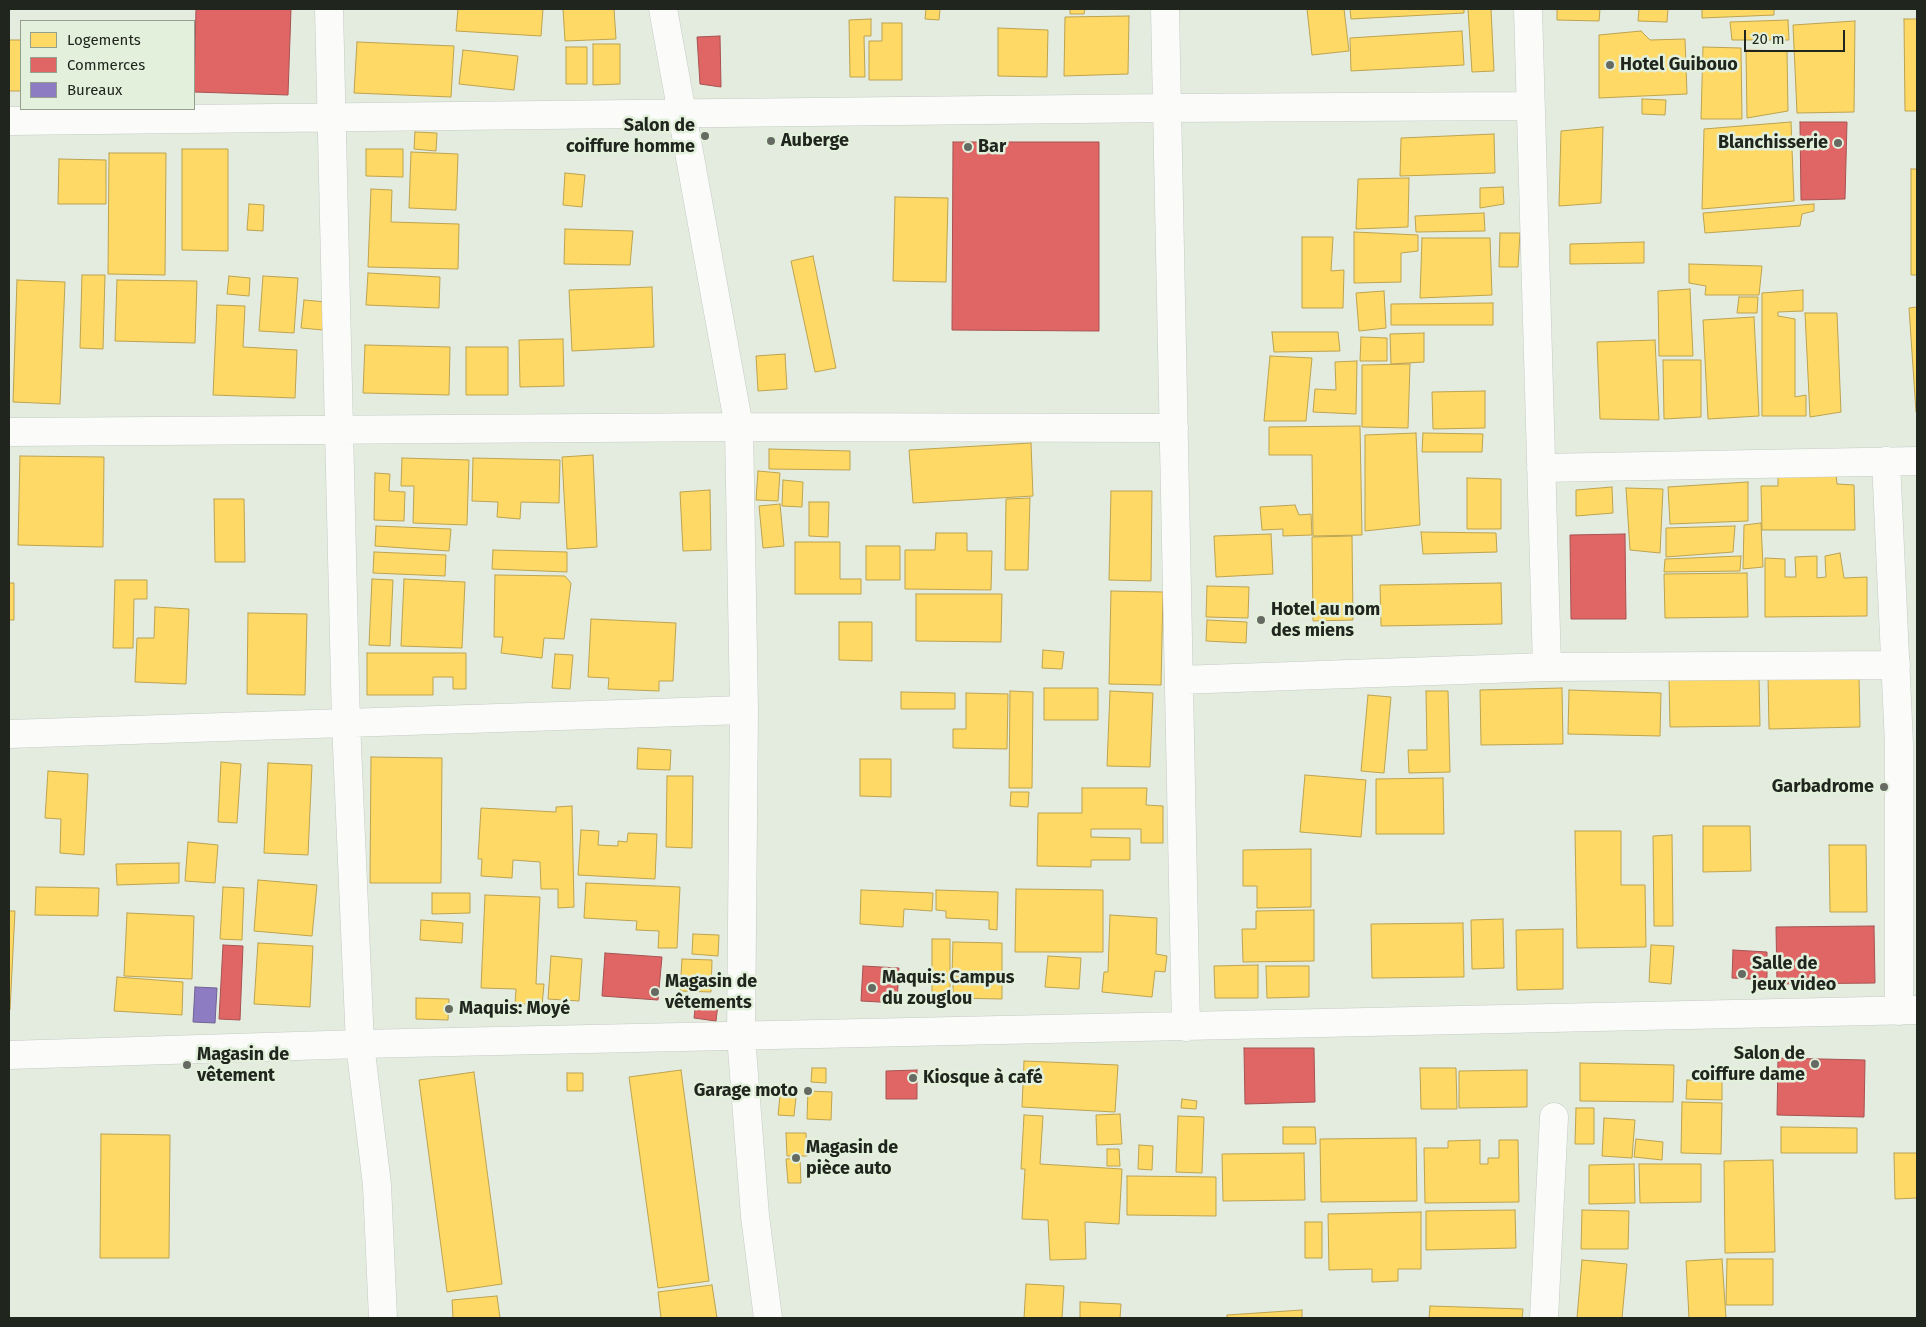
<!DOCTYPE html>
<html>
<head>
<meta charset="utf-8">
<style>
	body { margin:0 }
	#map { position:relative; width:1926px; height:1327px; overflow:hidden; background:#e4ece0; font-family:"Fira Sans",sans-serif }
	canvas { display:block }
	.frame { position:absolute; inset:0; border:10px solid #20251e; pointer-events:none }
	.legend { position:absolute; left:20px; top:20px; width:175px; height:90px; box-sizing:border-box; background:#e2f0dc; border:1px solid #949f90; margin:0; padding:6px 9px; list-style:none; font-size:15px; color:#20251e }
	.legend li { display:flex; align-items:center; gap:10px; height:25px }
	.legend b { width:25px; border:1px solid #949f90 }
	.scale { position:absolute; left:1744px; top:30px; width:101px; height:22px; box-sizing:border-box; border:2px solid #20251e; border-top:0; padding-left:6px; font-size:15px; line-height:18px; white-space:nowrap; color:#20251e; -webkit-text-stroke:4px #e2f0dc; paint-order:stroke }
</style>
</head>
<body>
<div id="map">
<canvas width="1926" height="1327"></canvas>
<div class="frame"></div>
<ul class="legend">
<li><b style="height:14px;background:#ffd966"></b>Logements</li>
<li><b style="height:14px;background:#e06666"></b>Commerces</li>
<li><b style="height:14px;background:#8e7cc3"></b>Bureaux</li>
</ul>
<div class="scale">20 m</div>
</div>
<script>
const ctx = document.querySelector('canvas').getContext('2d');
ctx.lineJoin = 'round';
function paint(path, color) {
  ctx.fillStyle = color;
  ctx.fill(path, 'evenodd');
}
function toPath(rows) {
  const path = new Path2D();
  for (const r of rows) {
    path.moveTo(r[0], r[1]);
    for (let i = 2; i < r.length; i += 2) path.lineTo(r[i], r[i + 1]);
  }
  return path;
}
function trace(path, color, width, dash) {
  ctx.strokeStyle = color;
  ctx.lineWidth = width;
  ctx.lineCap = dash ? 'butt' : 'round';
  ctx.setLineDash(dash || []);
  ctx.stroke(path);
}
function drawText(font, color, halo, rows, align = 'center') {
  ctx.font = font + ' "Fira Sans",sans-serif';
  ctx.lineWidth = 5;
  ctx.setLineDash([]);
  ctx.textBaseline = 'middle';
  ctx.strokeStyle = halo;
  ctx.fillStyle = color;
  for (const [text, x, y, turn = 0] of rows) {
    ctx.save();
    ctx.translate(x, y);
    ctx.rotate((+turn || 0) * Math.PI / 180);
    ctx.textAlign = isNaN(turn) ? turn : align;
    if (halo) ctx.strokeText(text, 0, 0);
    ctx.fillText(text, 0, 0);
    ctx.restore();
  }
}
const homes = toPath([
	[458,9,543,9,541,36,456,31,458,9],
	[563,9,614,9,616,39,565,41,563,9],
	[926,9,940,9,939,20,925,19,926,9],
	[1070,9,1085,9,1084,14,1070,14,1070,9],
	[1307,9,1344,9,1349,51,1312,55,1307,9],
	[1350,9,1464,9,1464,13,1351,19,1350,9],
	[1468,9,1491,9,1494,71,1472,72,1468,9],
	[1557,9,1600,9,1599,21,1557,20,1557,9],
	[1639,9,1668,9,1667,22,1638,21,1639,9],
	[1702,9,1774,9,1774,15,1702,18,1702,9],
	[1129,16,1128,74,1064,76,1065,17,1129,16],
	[871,19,871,36,864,36,865,77,850,77,849,20,871,19],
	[1904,19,1917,19,1917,111,1905,111,1904,19],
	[1788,20,1789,40,1732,40,1730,22,1788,20],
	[1855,21,1854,112,1797,113,1793,25,1855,21],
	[882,23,902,23,902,80,869,80,869,41,882,41,882,23],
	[998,28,1048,30,1047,77,998,76,998,28],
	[1462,31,1464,65,1351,71,1350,38,1462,31],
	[1641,31,1650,40,1685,39,1687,94,1599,98,1599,35,1641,31],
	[9,40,21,40,21,91,9,91,9,40],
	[357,42,454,46,451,97,354,93,357,42],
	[593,44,620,44,620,84,593,85,593,44],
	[566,47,587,47,587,84,566,84,566,47],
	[1703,47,1741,48,1742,119,1701,119,1703,47],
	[463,50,518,56,514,90,459,84,463,50],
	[1746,50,1787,51,1788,111,1747,118,1746,50],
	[1642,99,1666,100,1665,115,1642,114,1642,99],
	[1791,122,1794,201,1702,209,1704,129,1791,122],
	[1603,127,1601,203,1559,206,1561,131,1603,127],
	[415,132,437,133,436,151,414,149,415,132],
	[1494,134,1495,173,1400,176,1401,138,1494,134],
	[182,149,228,149,228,251,182,250,182,149],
	[366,149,403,149,403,177,366,176,366,149],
	[411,152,458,154,456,210,409,208,411,152],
	[109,153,166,153,165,275,108,274,109,153],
	[59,159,106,160,106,204,58,204,59,159],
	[1911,169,1917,169,1917,275,1911,275,1911,169],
	[565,173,585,175,582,207,563,205,565,173],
	[1409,178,1408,227,1356,229,1358,179,1409,178],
	[1503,187,1504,204,1480,208,1480,188,1503,187],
	[371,189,392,190,391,222,459,224,458,269,368,267,371,189],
	[895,197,948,198,946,282,893,281,895,197],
	[249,204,264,205,263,231,247,230,249,204],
	[1814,204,1814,211,1802,214,1800,226,1705,233,1703,213,1814,204],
	[1484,213,1485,231,1416,232,1415,216,1484,213],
	[565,229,633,231,630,265,564,264,565,229],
	[1354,232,1418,235,1418,251,1401,253,1401,282,1354,283,1354,232],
	[1500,233,1520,233,1518,267,1499,267,1500,233],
	[1302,237,1333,237,1331,271,1344,270,1343,308,1302,308,1302,237],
	[1422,238,1490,238,1492,295,1420,298,1422,238],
	[1644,242,1644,263,1570,264,1570,244,1644,242],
	[813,256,836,368,815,372,791,261,813,256],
	[1689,264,1762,266,1759,295,1705,295,1706,286,1689,283,1689,264],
	[368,273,440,277,439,308,366,305,368,273],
	[82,275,105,275,103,349,80,348,82,275],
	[229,276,250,278,249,296,227,294,229,276],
	[263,276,298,278,294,333,259,331,263,276],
	[17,280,65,282,60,404,13,402,17,280],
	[117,280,197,281,195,343,115,341,117,280],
	[652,287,654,347,572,351,569,290,652,287],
	[1690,289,1693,356,1659,356,1658,291,1690,289],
	[1803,290,1803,311,1778,312,1778,316,1795,319,1795,397,1806,395,1806,416,1762,416,1762,293,1803,290],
	[1384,291,1386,328,1359,331,1356,293,1384,291],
	[1739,297,1758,297,1757,313,1737,313,1739,297],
	[304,300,326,302,323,330,301,328,304,300],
	[1493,303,1493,325,1391,325,1391,304,1493,303],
	[217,305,245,306,243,347,297,350,295,398,213,395,217,305],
	[1917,307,1917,412,1916,412,1909,308,1917,307],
	[1805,313,1837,313,1841,412,1810,417,1805,313],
	[1754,317,1759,416,1708,419,1703,320,1754,317],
	[1272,332,1338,332,1340,351,1274,352,1272,332],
	[1424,333,1424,362,1391,364,1390,334,1424,333],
	[1361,337,1387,338,1387,361,1360,361,1361,337],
	[563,339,564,386,520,387,519,340,563,339],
	[1655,340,1659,420,1600,419,1597,342,1655,340],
	[365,345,450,347,449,395,363,393,365,345],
	[466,347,508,347,508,395,466,395,466,347],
	[785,354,787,389,758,391,756,356,785,354],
	[1270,356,1312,358,1306,421,1264,421,1270,356],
	[1663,360,1701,360,1701,417,1664,419,1663,360],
	[1357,361,1356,414,1313,412,1315,389,1336,390,1335,362,1357,361],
	[1410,364,1408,428,1362,427,1362,365,1410,364],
	[1485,391,1485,428,1433,429,1432,392,1485,391],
	[1360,426,1362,535,1313,536,1312,455,1269,455,1269,427,1360,426],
	[1416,433,1420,525,1365,531,1365,435,1416,433],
	[1423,433,1483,434,1482,452,1422,452,1423,433],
	[1031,443,1033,496,913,503,909,450,1031,443],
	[769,449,850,451,850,470,769,469,769,449],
	[593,455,597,547,567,549,562,457,593,455],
	[20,456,104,457,103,547,18,545,20,456],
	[402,458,469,460,467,525,413,523,414,486,401,486,402,458],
	[473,458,560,460,559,503,521,502,520,519,497,517,498,502,472,501,473,458],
	[758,471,780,473,778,501,756,500,758,471],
	[375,473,390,474,389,491,405,492,404,521,374,520,375,473],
	[1836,474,1837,484,1854,485,1855,530,1762,530,1761,486,1778,486,1778,476,1836,474],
	[1467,478,1501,479,1501,529,1467,529,1467,478],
	[783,480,803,482,802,507,782,506,783,480],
	[1748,482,1748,521,1670,524,1668,487,1748,482],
	[1612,487,1613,513,1576,516,1576,490,1612,487],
	[1626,488,1663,489,1660,553,1630,550,1626,488],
	[710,490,711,550,683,551,680,492,710,490],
	[1111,491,1152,491,1151,581,1109,580,1111,491],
	[1030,498,1028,570,1005,570,1006,499,1030,498],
	[214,499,244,499,245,562,215,562,214,499],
	[809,502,829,502,828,537,809,536,809,502],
	[780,504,784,546,763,548,759,506,780,504],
	[1295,505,1299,515,1311,514,1312,535,1283,536,1283,529,1262,530,1260,507,1295,505],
	[1761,523,1763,567,1743,569,1744,525,1761,523],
	[376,526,451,529,449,551,375,546,376,526],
	[1735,526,1733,552,1666,557,1666,528,1735,526],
	[1421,532,1496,533,1497,552,1423,554,1421,532],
	[936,533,967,533,967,551,992,551,991,590,905,589,905,550,935,550,936,533],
	[1271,534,1273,574,1216,577,1214,536,1271,534],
	[1352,536,1353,620,1313,621,1312,537,1352,536],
	[795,542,840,542,840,579,861,579,861,594,795,594,795,542],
	[866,546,900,546,900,580,866,580,866,546],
	[493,550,567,552,567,572,492,569,493,550],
	[374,552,446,555,445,576,373,573,374,552],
	[1840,553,1844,578,1867,577,1867,616,1765,617,1765,558,1785,559,1785,577,1796,577,1795,557,1817,556,1817,578,1826,577,1825,556,1840,553],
	[1741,556,1740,571,1664,572,1665,559,1741,556],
	[1747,573,1748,617,1665,618,1664,574,1747,573],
	[495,575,565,576,571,583,564,639,544,638,542,658,501,653,503,637,494,637,495,575],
	[372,579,393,580,390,646,369,645,372,579],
	[404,579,465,582,462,648,401,646,404,579],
	[115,580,147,580,147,599,134,599,133,648,113,648,115,580],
	[9,583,14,583,14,620,9,620,9,583],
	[1501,583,1502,624,1381,626,1380,585,1501,583],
	[1207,586,1249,587,1248,618,1206,617,1207,586],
	[1111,591,1163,592,1161,685,1109,684,1111,591],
	[916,594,1002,594,1001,642,916,641,916,594],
	[155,607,189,609,186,684,135,682,137,638,154,638,155,607],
	[248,613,307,614,305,695,247,694,248,613],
	[591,619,676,623,673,681,659,681,659,691,608,689,609,678,588,677,591,619],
	[1207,620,1247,622,1246,643,1206,641,1207,620],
	[839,622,872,622,872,661,839,660,839,622],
	[1043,650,1064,652,1062,669,1042,668,1043,650],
	[367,653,466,653,466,689,453,689,453,677,433,677,433,695,367,695,367,653],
	[555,654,573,655,570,689,552,688,555,654],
	[1759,676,1760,726,1670,727,1669,678,1759,676],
	[1859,676,1860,727,1769,729,1768,677,1859,676],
	[1044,688,1098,688,1098,720,1044,720,1044,688],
	[1562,688,1563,744,1481,745,1480,690,1562,688],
	[1569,690,1661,693,1660,736,1568,734,1569,690],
	[1010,691,1033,692,1032,788,1009,788,1010,691],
	[1110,691,1153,693,1150,767,1107,766,1110,691],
	[1426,691,1448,691,1450,772,1409,773,1408,750,1427,750,1426,691],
	[901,692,955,693,955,709,901,709,901,692],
	[966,693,1008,694,1007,749,953,748,953,729,966,729,966,693],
	[1368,695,1391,697,1384,773,1361,771,1368,695],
	[638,748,671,750,670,770,637,769,638,748],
	[371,757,442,758,441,883,370,883,371,757],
	[860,759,891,759,891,797,860,796,860,759],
	[221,762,241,764,237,823,218,822,221,762],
	[268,763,312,765,308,855,264,853,268,763],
	[48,771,88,774,84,855,60,853,61,819,45,818,48,771],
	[1305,775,1366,780,1361,837,1300,832,1305,775],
	[667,776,693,776,692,848,666,847,667,776],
	[1443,778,1444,834,1376,834,1376,779,1443,778],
	[1082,788,1147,788,1146,805,1163,806,1163,843,1141,843,1141,829,1091,829,1091,837,1130,838,1130,860,1091,860,1091,867,1037,866,1038,813,1082,813,1082,788],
	[1011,792,1029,792,1028,807,1010,806,1011,792],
	[572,806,574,907,558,908,558,889,541,889,540,862,513,860,512,878,481,876,482,859,478,859,481,808,556,812,556,807,572,806],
	[1703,826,1750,826,1751,871,1703,872,1703,826],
	[581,830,599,831,598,845,618,846,618,841,627,842,628,833,657,834,655,879,578,875,581,830],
	[1575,831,1621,831,1621,885,1645,885,1646,947,1577,948,1575,831],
	[1672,835,1673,926,1654,926,1653,836,1672,835],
	[188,842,218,845,215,883,185,881,188,842],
	[1829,845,1866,845,1867,912,1830,912,1829,845],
	[1311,849,1311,907,1257,908,1257,886,1243,886,1243,850,1311,849],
	[179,863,179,883,117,885,116,864,179,863],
	[258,880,317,885,312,936,254,931,258,880],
	[586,883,680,887,677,948,658,948,659,931,636,930,637,921,584,918,586,883],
	[36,887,99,888,98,916,35,915,36,887],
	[223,887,244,888,242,940,220,939,223,887],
	[1016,889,1103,890,1103,952,1015,952,1016,889],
	[861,890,933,893,932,911,904,909,903,927,860,924,861,890],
	[936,890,998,892,997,930,989,929,989,920,946,918,946,911,936,910,936,890],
	[432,893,470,893,470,913,432,914,432,893],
	[485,895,540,897,536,984,544,984,542,1006,515,1003,516,989,481,988,485,895],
	[1314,910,1314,961,1243,962,1242,929,1256,929,1256,911,1314,910],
	[9,911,15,911,10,1010,9,1009,9,911],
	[127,913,194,916,192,979,124,976,127,913],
	[1110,915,1157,918,1156,954,1167,956,1165,972,1155,971,1152,997,1102,992,1104,972,1108,972,1110,915],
	[1503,919,1504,968,1472,969,1471,920,1503,919],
	[421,920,463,923,462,943,420,940,421,920],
	[1463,923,1464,977,1372,978,1371,924,1463,923],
	[1563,929,1563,989,1517,990,1516,930,1563,929],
	[693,934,719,935,718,956,692,954,693,934],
	[932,939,950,939,950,996,932,995,932,939],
	[953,942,1002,943,1002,975,952,974,953,942],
	[258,943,313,946,310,1007,254,1004,258,943],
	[1651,945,1674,946,1671,984,1649,982,1651,945],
	[551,956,582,959,579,1001,548,999,551,956],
	[1048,956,1081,958,1079,989,1045,987,1048,956],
	[682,959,712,960,711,992,680,991,682,959],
	[1258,965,1258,998,1215,998,1214,966,1258,965],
	[1266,966,1309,966,1309,997,1267,998,1266,966],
	[953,976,1002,977,1002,999,953,998,953,976],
	[117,977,183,982,182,1015,114,1011,117,977],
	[416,998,449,999,448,1020,416,1019,416,998],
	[1024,1061,1118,1065,1115,1112,1022,1107,1024,1061],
	[1580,1063,1674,1065,1673,1102,1580,1101,1580,1063],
	[812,1068,826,1068,826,1083,811,1082,812,1068],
	[1420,1068,1456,1068,1457,1109,1421,1109,1420,1068],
	[681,1070,709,1281,658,1288,629,1077,681,1070],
	[1527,1070,1527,1107,1459,1108,1459,1071,1527,1070],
	[474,1072,502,1284,447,1292,419,1080,474,1072],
	[567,1073,583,1073,583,1091,567,1091,567,1073],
	[1687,1080,1722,1081,1722,1100,1686,1099,1687,1080],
	[808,1091,832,1092,831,1120,807,1119,808,1091],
	[780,1096,796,1097,794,1116,778,1115,780,1096],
	[1182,1099,1197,1101,1196,1109,1181,1108,1182,1099],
	[1682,1102,1722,1103,1721,1154,1681,1153,1682,1102],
	[1576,1108,1594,1108,1594,1144,1575,1144,1576,1108],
	[1120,1114,1122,1144,1097,1145,1096,1115,1120,1114],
	[1024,1115,1043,1116,1040,1164,1122,1169,1119,1224,1085,1222,1086,1259,1050,1260,1048,1220,1022,1219,1025,1169,1021,1169,1024,1115],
	[1178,1116,1204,1117,1202,1173,1176,1172,1178,1116],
	[1604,1118,1635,1120,1632,1158,1602,1156,1604,1118],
	[1283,1127,1315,1127,1316,1144,1283,1144,1283,1127],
	[1781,1127,1857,1128,1857,1153,1781,1153,1781,1127],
	[786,1133,806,1133,807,1156,787,1156,786,1133],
	[101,1134,170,1135,169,1258,100,1258,101,1134],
	[1416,1138,1417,1201,1321,1202,1320,1139,1416,1138],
	[1636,1139,1663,1142,1662,1160,1634,1157,1636,1139],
	[1480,1140,1480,1164,1488,1164,1488,1158,1499,1158,1499,1140,1518,1140,1519,1202,1425,1203,1424,1148,1448,1148,1448,1141,1480,1140],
	[1139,1145,1153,1146,1152,1170,1138,1169,1139,1145],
	[1107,1149,1119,1149,1120,1166,1107,1166,1107,1149],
	[1304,1153,1305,1200,1223,1201,1222,1154,1304,1153],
	[1894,1153,1917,1153,1917,1198,1895,1199,1894,1153],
	[800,1158,801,1183,788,1183,786,1159,800,1158],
	[1773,1160,1775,1252,1725,1253,1724,1161,1773,1160],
	[1634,1164,1635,1203,1589,1204,1589,1165,1634,1164],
	[1639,1164,1701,1164,1701,1202,1640,1203,1639,1164],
	[1127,1176,1216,1177,1216,1216,1127,1215,1127,1176],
	[1515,1210,1516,1248,1426,1250,1426,1211,1515,1210],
	[1582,1210,1629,1211,1628,1249,1581,1249,1582,1210],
	[1421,1212,1421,1269,1398,1269,1398,1281,1372,1282,1372,1269,1329,1270,1328,1214,1421,1212],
	[1305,1222,1322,1222,1322,1258,1305,1258,1305,1222],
	[1722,1259,1726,1318,1689,1318,1686,1261,1722,1259],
	[1727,1259,1773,1259,1773,1305,1726,1305,1727,1259],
	[1582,1260,1627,1264,1622,1318,1577,1318,1582,1260],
	[1026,1284,1064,1286,1062,1318,1024,1318,1026,1284],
	[712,1285,717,1318,661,1318,658,1292,712,1285],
	[497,1296,500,1318,453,1318,452,1300,497,1296],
	[1080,1302,1121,1304,1120,1318,1080,1318,1080,1302],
	[1430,1306,1523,1309,1522,1318,1429,1318,1430,1306],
	[1302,1310,1302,1318,1227,1318,1227,1315,1302,1310]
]);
const shops = toPath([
	[196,9,291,9,288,95,194,92,196,9],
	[720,36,721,87,700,84,697,37,720,36],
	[1800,122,1847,122,1845,199,1801,200,1800,122],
	[953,142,1099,142,1099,331,952,330,953,142],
	[1625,534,1626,619,1571,619,1570,535,1625,534],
	[1874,926,1875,983,1777,984,1776,927,1874,926],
	[223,945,243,946,240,1020,219,1019,223,945],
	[1733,950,1767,952,1767,980,1732,978,1733,950],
	[605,953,662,957,658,1000,602,996,605,953],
	[863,966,899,968,897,1003,861,1001,863,966],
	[696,1001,718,1004,716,1021,694,1018,696,1001],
	[1244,1048,1314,1048,1315,1102,1245,1104,1244,1048],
	[1778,1058,1865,1060,1864,1117,1777,1115,1778,1058],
	[917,1070,917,1099,886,1099,886,1071,917,1070]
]);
const offices = toPath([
	[195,987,217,988,215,1023,193,1022,195,987]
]);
const street = toPath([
	[329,9,346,723,360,1044,377,1185,383,1318],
	[663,9,739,427,744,710,741,1036,755,1216,768,1318],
	[1165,9,1186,1027],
	[1528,9,1547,667],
	[9,121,1167,108,1530,106],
	[9,432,739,427,1174,428],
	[1886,461,1899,744,1899,1011],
	[1541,468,1917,461],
	[1179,680,1547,667,1896,665],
	[9,734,744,710],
	[9,1055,360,1044,1917,1010],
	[1544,1318,1554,1117]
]);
const markers = [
	[1610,65,5,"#656b62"],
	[705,136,5,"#656b62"],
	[771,141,5,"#656b62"],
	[1838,143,5,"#656b62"],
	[968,147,5,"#656b62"],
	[1261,620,5,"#656b62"],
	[1884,787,5,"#656b62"],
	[1742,974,5,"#656b62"],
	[872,988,5,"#656b62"],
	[655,992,5,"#656b62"],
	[449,1009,5,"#656b62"],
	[1815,1064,5,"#656b62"],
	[187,1065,5,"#656b62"],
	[913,1078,5,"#656b62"],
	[808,1091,5,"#656b62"],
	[796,1158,5,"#656b62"]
];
const poiNames = [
	["Hotel Guibouo",1620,65],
	["Salon de",695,126,"right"],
	["coiffure homme",695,147,"right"],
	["Auberge",781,141],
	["Blanchisserie",1828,143,"right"],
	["Bar",978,147],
	["Hotel au nom",1271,610],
	["des miens",1271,631],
	["Garbadrome",1874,787,"right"],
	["Salle de",1752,964],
	["jeux video",1752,985],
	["Maquis: Campus",882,978],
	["du zouglou",882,999],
	["Magasin de",665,982],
	["vêtements",665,1003],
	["Maquis: Moyé",459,1009],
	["Salon de",1805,1054,"right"],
	["coiffure dame",1805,1075,"right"],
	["Magasin de",197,1055],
	["vêtement",197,1076],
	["Kiosque à café",923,1078],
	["Garage moto",798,1091,"right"],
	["Magasin de",806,1148],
	["pièce auto",806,1169]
];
paint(homes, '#ffd966');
trace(homes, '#bca350', 1);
paint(shops, '#e06666');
trace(shops, '#a65250', 1);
paint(offices, '#8e7cc3');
trace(offices, '#6d6292', 1);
trace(street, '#c4cac2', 29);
trace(street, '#fbfcfa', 28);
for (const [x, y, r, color] of markers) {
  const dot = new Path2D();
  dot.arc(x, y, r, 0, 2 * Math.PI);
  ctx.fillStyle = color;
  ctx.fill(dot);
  trace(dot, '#e2f0dc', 2);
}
drawText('bold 18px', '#20251e', '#e2f0dc', poiNames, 'left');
</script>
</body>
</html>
